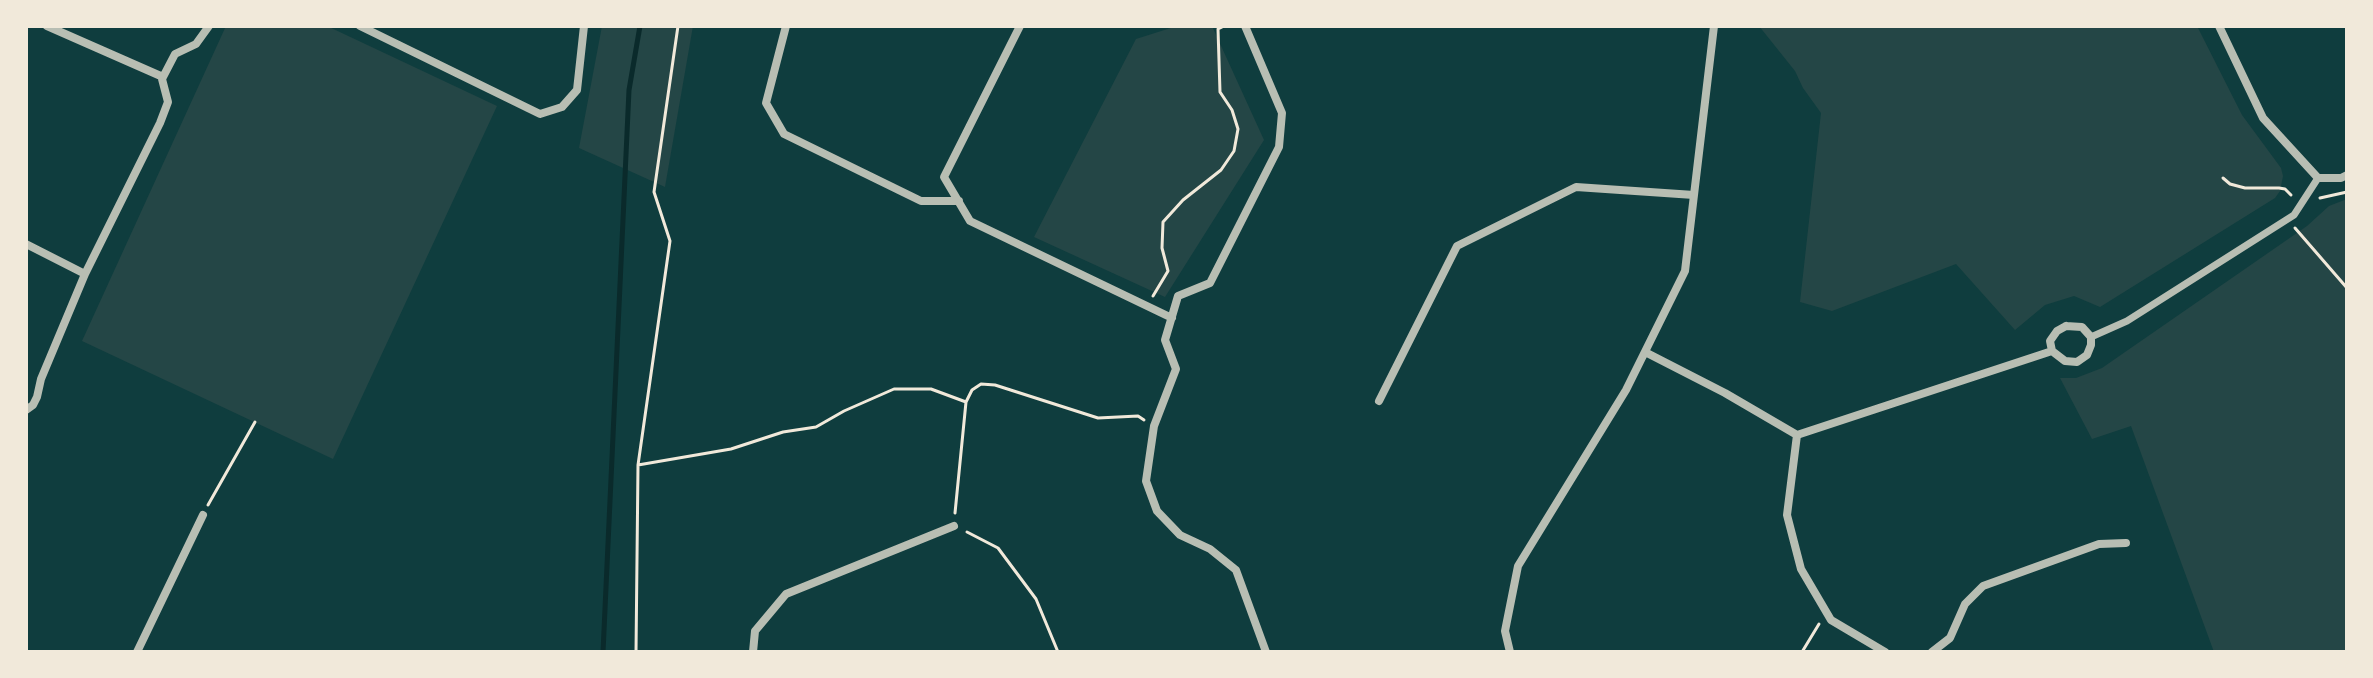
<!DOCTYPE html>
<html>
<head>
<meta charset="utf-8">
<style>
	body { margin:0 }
	#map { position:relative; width:2373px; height:678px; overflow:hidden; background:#0f3d3e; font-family:Commissioner,sans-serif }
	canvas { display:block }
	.frame { position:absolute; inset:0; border:28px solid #f1e9da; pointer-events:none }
</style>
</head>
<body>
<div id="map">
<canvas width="2373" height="678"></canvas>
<div class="frame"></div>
</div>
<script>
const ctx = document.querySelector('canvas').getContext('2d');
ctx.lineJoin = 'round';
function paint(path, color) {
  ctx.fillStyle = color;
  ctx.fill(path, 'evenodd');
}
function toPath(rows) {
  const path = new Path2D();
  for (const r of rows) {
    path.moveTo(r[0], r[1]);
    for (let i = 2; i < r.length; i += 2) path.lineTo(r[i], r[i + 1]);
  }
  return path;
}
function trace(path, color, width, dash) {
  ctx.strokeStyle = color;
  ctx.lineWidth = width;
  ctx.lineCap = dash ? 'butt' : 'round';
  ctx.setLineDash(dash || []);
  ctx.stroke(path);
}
const green = toPath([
	[226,26,327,26,497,106,333,459,82,341],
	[602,26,693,26,665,187,579,148],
	[1177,26,1212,26,1264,140,1165,297,1034,237,1136,39],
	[1759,26,2197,26,2242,115,2281,168,2283,176,2280,191,2275,198,2100,307,2074,296,2045,305,2015,330,1956,264,1832,311,1800,302,1821,113,1803,88,1795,71],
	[2347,199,2347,652,2214,652,2131,426,2092,439,2060,378,2076,378,2102,368,2307,226,2329,206]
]);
const stream = toPath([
	[603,652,629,90,640,26]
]);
const path = toPath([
	[2223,178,2230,184,2245,188,2279,188,2285,189,2291,195],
	[2320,198,2347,192],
	[2295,228,2347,288],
	[1153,296,1168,271,1162,248,1163,222,1183,200,1221,170,1234,151,1238,129,1232,110,1220,92,1218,29,1224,26],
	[638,465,731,449,783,432,816,427,844,411,894,389,931,389,966,402],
	[208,505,255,422],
	[955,513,966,402,972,390,981,384,995,385,1098,418,1138,416,1144,420],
	[967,532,998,548,1036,599,1058,652],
	[636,652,638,465,670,241,654,192,678,26],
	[1802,652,1819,624]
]);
const pedestrian = toPath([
	[2091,337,2127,321,2294,215,2318,178]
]);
const minor = toPath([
	[47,26,163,77],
	[360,26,540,114,562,107,577,90,584,26],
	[786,26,766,103,784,134,921,201,959,201],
	[1020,26,944,177,970,221,1172,318],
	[1245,26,1282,113,1279,147,1210,283,1178,296,1165,340,1176,369,1154,426,1146,481,1157,511,1180,535,1210,549,1236,570,1266,652],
	[2219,26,2263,118,2318,178,2341,178,2347,175],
	[26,244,85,274],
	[2066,326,2082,327,2091,337,2091,345,2087,355,2077,362,2065,361,2052,351,2050,341,2057,331,2066,326],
	[1645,352,1725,393,1797,435,2052,351],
	[1379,401,1457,246,1576,187,1694,195],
	[26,410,33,405,37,397,41,379,85,274,160,123,168,102,162,79,175,54,196,44,209,26],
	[1797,435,1787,515,1801,569,1831,620,1885,652],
	[137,652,203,515],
	[753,652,755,631,786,594,954,526],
	[1510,652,1505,631,1518,566,1626,390,1685,271,1714,26],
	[1932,652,1950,638,1965,604,1983,586,2099,544,2126,543]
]);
paint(green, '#244646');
trace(stream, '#0a2a2b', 5);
trace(path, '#f1e9da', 3);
trace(pedestrian, '#b8beb3', 7);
trace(minor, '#b8beb3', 8);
</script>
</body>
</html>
